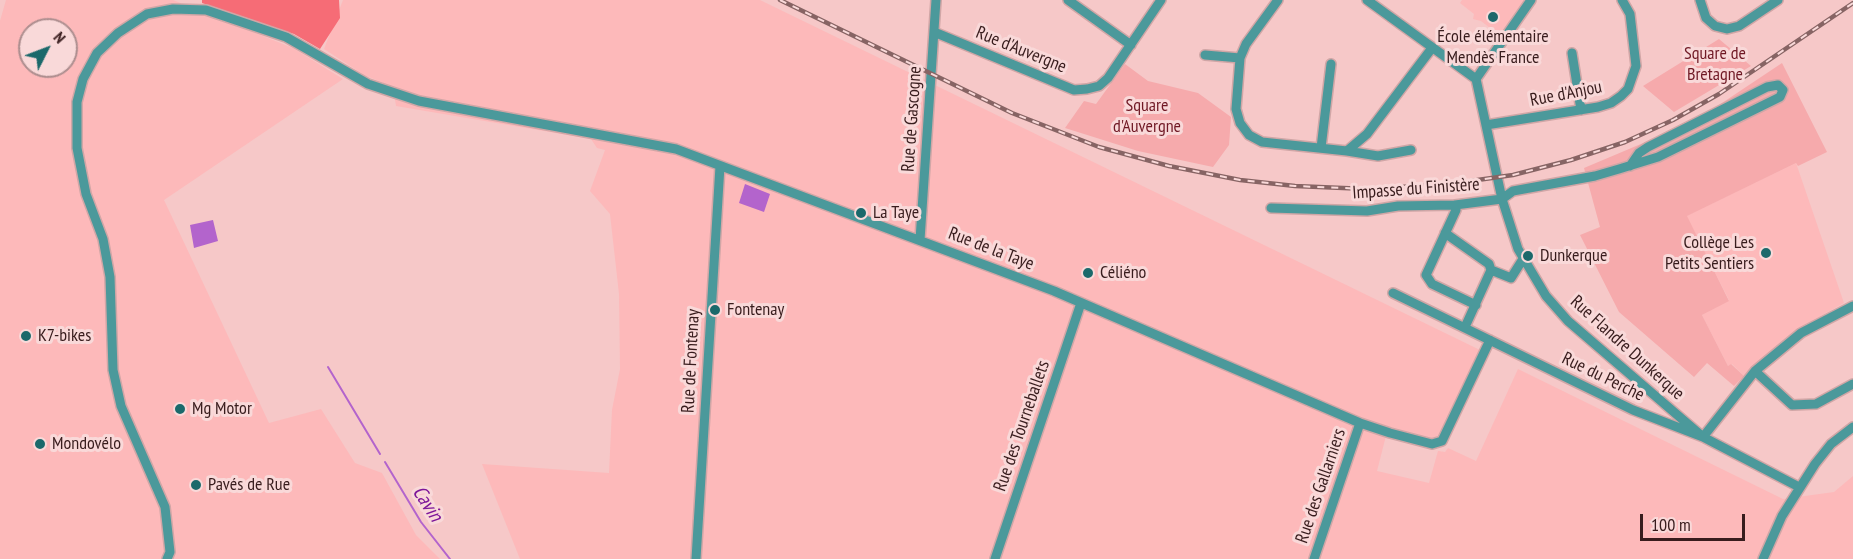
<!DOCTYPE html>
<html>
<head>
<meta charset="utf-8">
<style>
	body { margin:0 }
	#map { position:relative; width:1853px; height:559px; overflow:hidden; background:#f6c8c8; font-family:"PT Sans Narrow",sans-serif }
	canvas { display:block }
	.north { position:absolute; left:18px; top:18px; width:60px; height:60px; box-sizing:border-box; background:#f9d9d9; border:2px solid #ac8d8e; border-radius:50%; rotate:48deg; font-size:16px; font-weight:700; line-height:24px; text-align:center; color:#381c1d }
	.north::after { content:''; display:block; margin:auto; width:21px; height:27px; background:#1b696b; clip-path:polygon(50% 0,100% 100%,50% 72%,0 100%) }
	.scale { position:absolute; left:1640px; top:514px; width:105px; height:27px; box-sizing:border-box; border:3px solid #381c1d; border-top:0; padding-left:8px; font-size:18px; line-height:21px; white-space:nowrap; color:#381c1d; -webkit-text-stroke:4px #f9d9d9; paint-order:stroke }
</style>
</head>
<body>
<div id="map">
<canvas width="1853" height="559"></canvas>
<div class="north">N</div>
<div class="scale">100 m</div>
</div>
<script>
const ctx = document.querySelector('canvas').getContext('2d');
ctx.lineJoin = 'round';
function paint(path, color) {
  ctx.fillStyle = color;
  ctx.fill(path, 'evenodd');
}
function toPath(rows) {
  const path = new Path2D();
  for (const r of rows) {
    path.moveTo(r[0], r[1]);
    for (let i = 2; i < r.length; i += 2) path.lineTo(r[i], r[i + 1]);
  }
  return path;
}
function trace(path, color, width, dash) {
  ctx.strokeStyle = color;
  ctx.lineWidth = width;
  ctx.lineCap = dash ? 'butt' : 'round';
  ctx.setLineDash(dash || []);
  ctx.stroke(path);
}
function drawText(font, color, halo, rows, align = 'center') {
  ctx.font = font + ' "PT Sans Narrow",sans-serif';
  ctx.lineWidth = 6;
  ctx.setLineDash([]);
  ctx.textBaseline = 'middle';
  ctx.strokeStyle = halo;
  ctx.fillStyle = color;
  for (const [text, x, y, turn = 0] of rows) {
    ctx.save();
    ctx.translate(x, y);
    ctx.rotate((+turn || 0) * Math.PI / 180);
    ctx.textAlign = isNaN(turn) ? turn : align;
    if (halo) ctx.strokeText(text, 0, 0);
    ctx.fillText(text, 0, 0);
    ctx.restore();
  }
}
const built = toPath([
	[6,0,173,0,293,48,343,79,164,200,269,423,321,409,355,463,382,473,416,535,440,559,0,559,0,21],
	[30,30,66,30,66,66,30,66],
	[343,0,760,0,1480,350,1441,437,1434,440,1388,428,1377,471,1429,483,1438,451,1445,452,1448,448,1476,461,1518,369,1783,499,1834,492,1853,476,1853,559,520,559,482,464,609,473,612,410,620,369,619,294,610,214,590,191,605,150,597,148,591,139,396,106,393,87,364,75,324,49],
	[1462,0,1524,0,1499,35,1481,21,1473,19,1474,14,1460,3],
	[1796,163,1844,303,1794,331,1744,376,1732,364,1728,366,1702,315,1729,300,1686,216]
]);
const green = toPath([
	[1719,39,1751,66,1674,112,1643,86],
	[1782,63,1827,152,1798,166,1796,163,1687,216,1729,301,1702,315,1728,366,1731,364,1744,376,1734,386,1707,363,1694,377,1619,312,1580,235,1600,227,1584,168,1674,130,1719,105],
	[1125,64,1148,81,1198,93,1231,117,1229,145,1213,167,1138,151,1065,128,1084,101,1096,104]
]);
const forest = toPath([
	[202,0,339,0,340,18,320,49,294,34,202,3]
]);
const water = toPath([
	[745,184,770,194,764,212,739,203],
	[213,220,218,241,194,248,190,225]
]);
const stream = toPath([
	[328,367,380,454],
	[385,462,421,522,450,559]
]);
const minor = toPath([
	[1068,0,1131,45],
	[1278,0,1246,44,1240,58,1236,109,1240,123,1249,135,1262,142,1347,151,1367,134,1432,48],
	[1367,0,1476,79],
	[1531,0,1476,79,1502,199,1518,249,1546,296,1568,321,1703,437],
	[1700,0,1706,18,1715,26,1727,29,1739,26,1778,0],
	[934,32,1074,90,1087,89,1099,86,1108,78,1161,0],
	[1572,53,1581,110],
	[1205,55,1240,58],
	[1486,125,1598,107,1611,103,1621,96,1628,89,1636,66,1630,14,1622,0],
	[1321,148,1331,64],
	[1347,151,1378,156,1411,150],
	[1455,205,1456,210,1426,275,1432,284,1476,305],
	[1271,208,1367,211,1398,206,1455,205,1502,199,1513,191,1595,176,1619,169,1658,157,1780,97,1783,90,1778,85,1767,87,1648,147,1639,153,1630,166],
	[1445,233,1489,264,1491,270,1465,327],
	[920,240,936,0],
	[1491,270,1511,278,1523,259],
	[1393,293,1633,410,1703,437,1799,487],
	[1755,371,1792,405,1816,404,1853,384],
	[1703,437,1755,371,1801,333,1853,306],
	[167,559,170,552,165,507,121,406,113,370,110,277,103,239,86,194,77,148,77,102,83,79,97,53,118,33,147,14,173,9,206,10,286,37,368,84,419,101,676,149,1054,291,1360,423,1390,433,1432,444,1442,441,1490,340],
	[696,559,720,166],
	[995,559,1081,303],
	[1314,559,1360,423],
	[1763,559,1782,516,1815,464,1831,444,1853,427]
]);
const rail = toPath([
	[780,0,1012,113,1099,147,1169,166,1240,180,1295,186,1367,189,1449,184,1513,175,1571,160,1625,142,1673,120,1719,94,1853,3]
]);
const markers = [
	[1493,17,6,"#1b696b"],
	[861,213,6,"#1b696b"],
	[1766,253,6,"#1b696b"],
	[1528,256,6,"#1b696b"],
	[1088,273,6,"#1b696b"],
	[715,310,6,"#1b696b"],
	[26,336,6,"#1b696b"],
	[180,409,6,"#1b696b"],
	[40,444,6,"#1b696b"],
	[196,485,6,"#1b696b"]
];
const poiNames = [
	["École élémentaire",1493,37,"center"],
	["Mendès France",1493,58,"center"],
	["La Taye",873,213],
	["Collège Les",1754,243,"right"],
	["Petits Sentiers",1754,264,"right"],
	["Dunkerque",1540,256],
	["Céliéno",1100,273],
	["Fontenay",727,310],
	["K7-bikes",38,336],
	["Mg Motor",192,409],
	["Mondovélo",52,444],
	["Pavés de Rue",208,485]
];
const streetNames = [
	["Rue d'Auvergne",1021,50,22],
	["Rue d'Anjou",1566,94,-11],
	["Rue de Gascogne",912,119,-86],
	["Impasse du Finistère",1416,189,-4],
	["Rue de la Taye",991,249,21],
	["Rue Flandre Dunkerque",1627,348,42],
	["Rue de Fontenay",691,361,-87],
	["Rue du Perche",1603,377,26],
	["Rue des Tourneballets",1022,426,-71],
	["Rue des Gallarniers",1321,486,-71]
];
const parkNames = [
	["Square de",1715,54],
	["Bretagne",1715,75],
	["Square",1147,106],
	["d'Auvergne",1147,127]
];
const waterNames = [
	["Cavin",427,504,57]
];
paint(built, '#fdb9ba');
paint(green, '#f6aaac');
paint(forest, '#f66c76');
paint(water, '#b364cc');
trace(stream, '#b364cc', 2);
trace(minor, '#d0a6a6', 12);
trace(minor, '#4b999b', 9);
trace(rail, '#876464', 4.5);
trace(rail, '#f9d9d9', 2, [7]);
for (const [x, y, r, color] of markers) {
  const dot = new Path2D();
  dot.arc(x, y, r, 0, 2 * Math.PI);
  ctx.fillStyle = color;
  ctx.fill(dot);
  trace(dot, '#f9d9d9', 2);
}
drawText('18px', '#381c1d', '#f9d9d9', poiNames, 'left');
drawText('18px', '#381c1d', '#f9d9d9', streetNames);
drawText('18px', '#701925', '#f9d9d9', parkNames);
drawText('italic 20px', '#7e1699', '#f9d9d9', waterNames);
</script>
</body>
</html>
